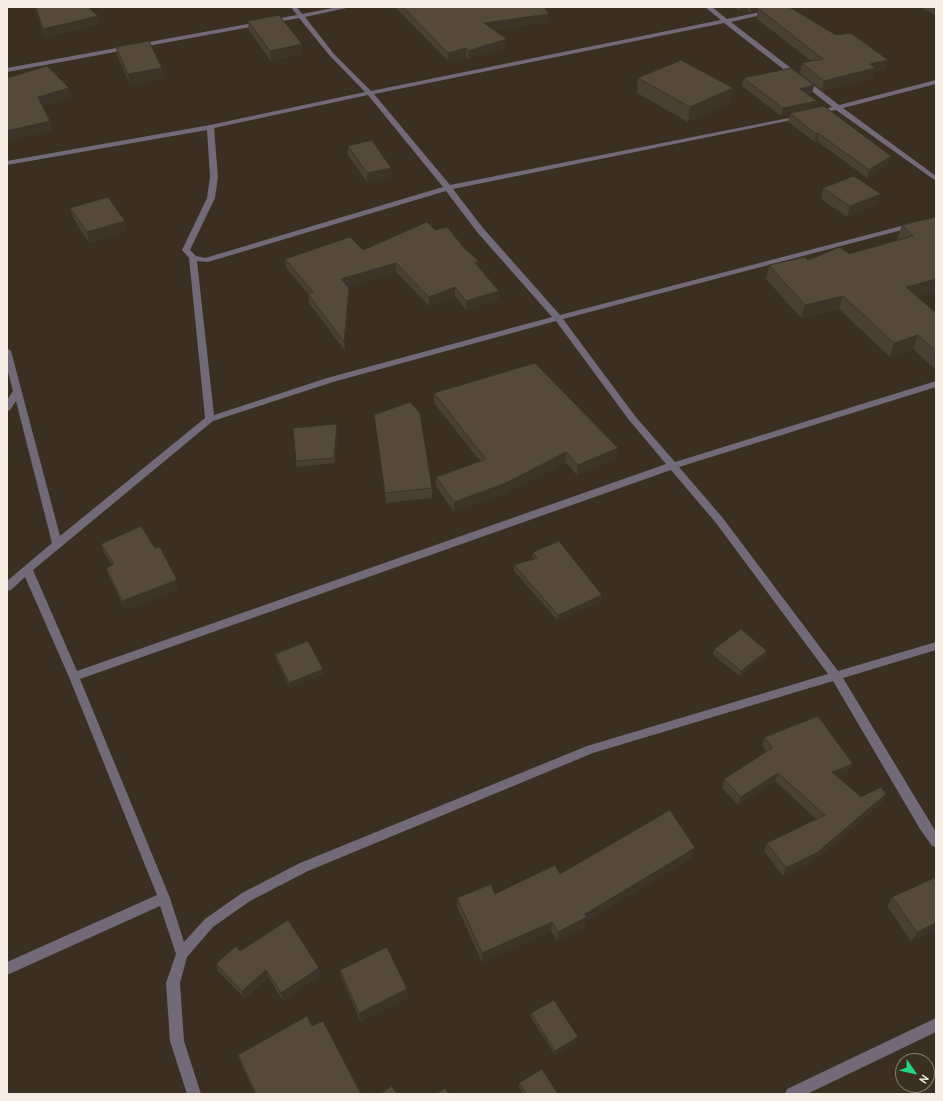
<!DOCTYPE html>
<html>
<head>
<meta charset="utf-8">
<style>
	body { margin:0 }
	#map { position:relative; width:943px; height:1101px; overflow:hidden; background:#3a2f20; font-family:Cabin,sans-serif }
	canvas { display:block }
	.frame { position:absolute; inset:0; border:8px solid #f5ede4; pointer-events:none }
	.north { position:absolute; left:895px; top:1053px; width:40px; height:40px; box-sizing:border-box; background:#3a2f20; border:1px solid #857b6e; border-radius:50%; rotate:124deg; font-size:11px; font-weight:700; line-height:16px; text-align:center; color:#f5ede4 }
	.north::after { content:''; display:block; margin:auto; width:14px; height:18px; background:#20d887; clip-path:polygon(50% 0,100% 100%,50% 72%,0 100%) }
</style>
</head>
<body>
<div id="map">
<canvas width="943" height="1101"></canvas>
<div class="frame"></div>
<div class="north">N</div>
</div>
<script>
const ctx = document.querySelector('canvas').getContext('2d');
ctx.lineJoin = 'round';
function toPath(rows) {
  const path = new Path2D();
  for (const r of rows) {
    path.moveTo(r[0], r[1]);
    for (let i = 2; i < r.length; i += 2) path.lineTo(r[i], r[i + 1]);
  }
  return path;
}
function paint(path, color) {
  ctx.fillStyle = color;
  ctx.fill(path, 'evenodd');
}
function trace(path, color, width, dash) {
  ctx.strokeStyle = color;
  ctx.lineWidth = width;
  ctx.lineCap = dash ? 'butt' : 'round';
  ctx.setLineDash(dash || []);
  ctx.stroke(path);
}
const minor = toPath([
	[291,7,297,7,302,14,338,7,351,7,305,17,334,54,371,91,721,20,705,7,712,7,727,19,784,7,796,7,731,22,839,105,936,80,936,84,843,108,936,176,936,181,836,110,815,114,815,112,832,107,724,23,374,94,450,185,804,115,805,116,802,118,453,189,483,228,560,315,936,217,936,221,563,319,635,416,675,462,936,381,936,387,679,467,722,517,838,671,936,642,936,650,843,678,936,832,936,847,932,846,920,829,833,681,593,753,308,871,250,901,213,927,187,957,180,983,184,1041,201,1094,187,1094,170,1041,166,983,176,954,160,906,7,975,7,962,157,895,69,677,25,577,11,590,7,591,7,581,52,543,16,401,10,410,7,411,7,400,13,391,7,368,7,348,11,351,60,536,205,418,189,258,182,250,207,198,210,177,207,130,7,165,7,161,210,125,365,92,330,56,299,18,7,72,7,68,297,15,291,7],
	[368,95,443,187,205,258,196,256,190,250,215,198,218,177,214,128,368,95],
	[446,191,477,232,552,317,327,378,214,415,197,261,208,262,446,191],
	[556,321,629,420,666,464,77,671,33,570,213,421,333,382,556,321],
	[671,470,716,523,828,674,587,746,300,863,242,893,205,919,184,942,170,898,80,679,671,470],
	[936,1018,936,1032,807,1094,785,1094,787,1089,936,1018]
]);
const wall = toPath([
	[35,7,88,7,100,24,45,38],
	[395,7,544,7,549,22,494,30,506,47,468,59,466,57,448,61],
	[734,7,789,7,836,35,888,60,885,70,874,72,873,78,822,91,800,73,802,63,811,61,756,18,758,11,750,13,747,10,747,9,740,11],
	[921,7,936,7,936,16],
	[248,21,303,54,271,61,249,31],
	[116,47,164,78,130,84,118,57],
	[638,78,733,88,730,103,688,122,637,93],
	[743,78,814,85,812,93,807,94,815,108,891,156,889,164,867,178,817,141,815,142,788,122,790,114,781,116,742,86],
	[348,146,391,168,391,177,367,182,348,155],
	[823,188,878,205,847,217,821,199],
	[70,208,127,231,89,243,73,218],
	[936,217,917,297,936,313,936,370,913,349,890,357,839,309,801,318,766,279,769,265,849,254,898,240,897,239,902,225],
	[435,230,479,267,499,291,499,300,466,310,455,296,429,306,396,272,347,286,349,297,345,351,309,303,308,294,286,268,285,259,363,250],
	[434,393,616,458,577,475,565,462,506,493,454,512,436,486,436,477,480,461,434,403],
	[374,415,432,488,432,498,386,503],
	[337,424,338,429,335,463,296,467,296,461],
	[101,544,179,589,125,610,109,577,106,568,112,565,104,553],
	[533,552,602,595,601,601,557,620,514,571,514,565,534,559,532,557],
	[714,649,767,651,766,656,740,676,713,655],
	[275,654,324,674,290,688,276,659],
	[765,737,849,772,837,777,861,797,886,794,882,803,815,860,783,876,764,851,767,843,816,819,775,781,738,805,722,788,724,779,766,752,762,745],
	[693,857,586,921,586,926,557,941,551,931,482,962,457,907,457,898,495,894,560,874],
	[936,881,936,930,911,941,887,906,892,897],
	[240,951,319,968,321,976,283,1001,268,977,245,999,218,971,216,964],
	[340,970,408,998,361,1022,342,979],
	[531,1013,577,1041,555,1055,531,1018],
	[312,1026,361,1094,255,1094,242,1066,238,1055],
	[519,1083,558,1094,523,1094,519,1087]
]);
const shadedWall = toPath([
	[741,7,747,7,747,9,740,11],
	[751,7,772,7,758,8,758,11,750,13],
	[549,14,549,22,484,31,484,23],
	[98,16,100,24,45,38,43,29],
	[507,39,506,47,468,59,468,51],
	[302,44,303,54,271,61,270,51],
	[466,48,466,57,448,61,448,53],
	[888,60,885,70,874,72,873,78,822,91,824,81,870,64],
	[162,68,164,78,130,84,128,74],
	[814,85,812,93,798,97,800,89],
	[69,88,71,98,41,107,38,97],
	[733,88,730,103,688,122,690,107],
	[817,101,815,109,790,113,790,114,781,116,783,108],
	[50,121,53,131,7,141,9,147,7,148,7,131],
	[818,133,817,141,815,142,816,134],
	[891,156,889,164,867,178,869,170],
	[391,168,391,177,367,182,367,173],
	[881,194,878,205,847,217,850,206],
	[125,221,127,231,89,243,87,232],
	[479,261,479,270,475,263],
	[396,263,396,272,342,288,341,279],
	[936,279,936,292,902,301,906,287],
	[455,287,455,296,429,306,429,297],
	[349,288,349,297,345,351,344,342],
	[499,291,499,300,466,310,466,301],
	[843,296,839,309,801,318,805,305],
	[918,335,913,349,890,357,894,343],
	[337,424,338,429,335,463,334,458],
	[618,448,616,458,577,475,578,465],
	[566,452,565,462,506,493,454,512,454,502],
	[177,580,179,589,125,610,122,601],
	[602,595,601,601,557,620,558,615],
	[767,651,766,656,740,676,741,671],
	[323,669,324,674,290,688,289,683],
	[853,764,849,772,828,781,832,772],
	[778,773,775,781,738,805,741,797],
	[886,794,882,803,815,860,783,876,786,868],
	[695,848,693,857,586,921,586,926,557,941,558,932,585,914],
	[552,922,551,931,482,962,482,953],
	[936,923,936,930,911,941,917,932],
	[319,968,321,976,283,1001,281,993],
	[266,970,268,977,245,999,242,991],
	[407,989,408,998,361,1022,359,1013],
	[578,1037,577,1041,555,1055,555,1051]
]);
const building = toPath([
	[36,7,88,7,98,16,43,29,36,7],
	[403,7,544,7,549,14,484,23,507,39,468,51,466,48,448,53,403,7],
	[762,7,789,7,836,35,851,33,888,60,870,64,875,68,824,81,802,63,823,59,758,8,762,7],
	[279,15,302,44,270,51,248,21,279,15],
	[149,41,162,68,128,74,116,47,149,41],
	[681,60,733,88,690,107,638,78,681,60],
	[47,66,69,88,38,97,50,121,7,131,7,78,47,66],
	[791,68,814,85,800,89,817,101,783,108,743,78,791,68],
	[824,106,891,156,869,170,818,133,816,134,790,113,824,106],
	[372,140,391,168,367,173,348,146,372,140],
	[854,176,881,194,850,206,823,188,854,176],
	[108,197,125,221,87,232,70,208,108,197],
	[936,217,936,279,906,287,936,313,936,351,918,335,894,343,843,296,805,305,769,265,805,257,808,260,840,247,849,254,913,236,902,225,936,217],
	[427,222,435,230,447,227,465,249,479,261,475,263,499,291,466,301,455,287,429,297,396,263,341,279,349,288,344,342,308,294,313,292,285,259,350,237,363,250,427,222],
	[535,363,618,448,578,465,566,452,506,483,454,502,436,477,486,459,434,393,535,363],
	[410,402,420,413,432,488,385,493,374,415,410,402],
	[337,424,334,458,296,461,293,428,337,424],
	[141,526,155,548,160,547,177,580,122,601,106,568,114,564,101,544,141,526],
	[559,541,602,595,558,615,514,565,537,558,533,552,559,541],
	[741,629,767,651,741,671,714,649,741,629],
	[308,641,323,669,289,683,275,654,308,641],
	[818,716,853,764,832,772,861,797,881,787,886,794,818,852,786,868,767,843,825,815,778,773,741,797,724,779,772,748,765,737,818,716],
	[670,810,695,848,585,914,587,917,558,932,552,922,482,953,457,898,491,884,495,894,555,865,560,874,670,810],
	[934,878,936,881,936,923,917,932,892,897,934,878],
	[288,920,319,968,281,993,266,970,242,991,216,964,236,946,240,951,288,920],
	[387,947,407,989,359,1013,340,970,387,947],
	[554,1000,578,1037,555,1051,531,1013,554,1000],
	[307,1016,312,1026,323,1021,361,1094,256,1094,238,1055,307,1016],
	[542,1069,558,1094,526,1094,519,1083,542,1069],
	[392,1086,397,1094,380,1094,392,1086],
	[445,1088,449,1094,436,1094,445,1088]
]);
paint(minor, '#726a78');
paint(wall, '#493f32');
paint(shadedWall, '#3c3329');
paint(building, '#55493a');
trace(building, '#3c3329', 1);
</script>
</body>
</html>
